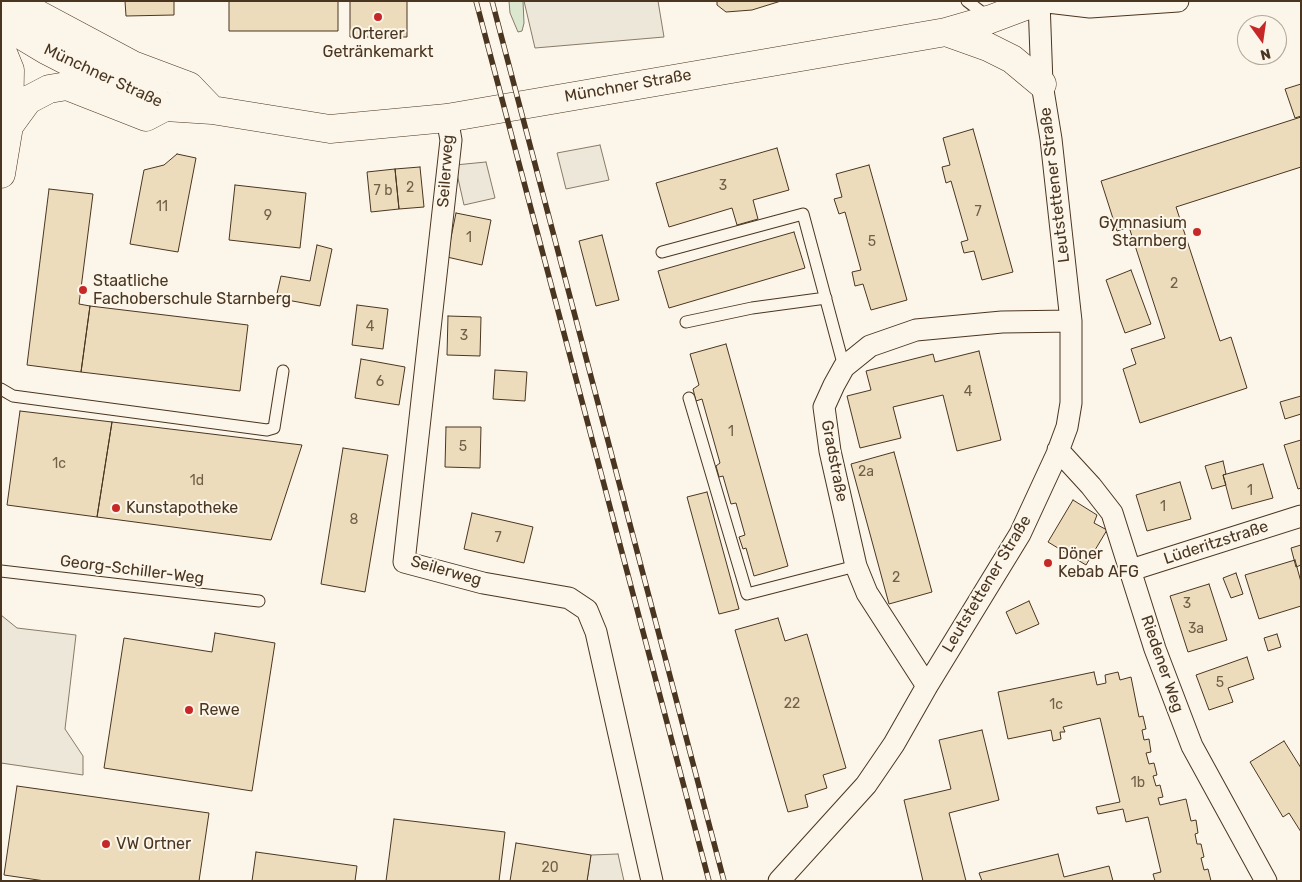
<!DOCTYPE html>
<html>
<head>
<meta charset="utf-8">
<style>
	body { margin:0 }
	#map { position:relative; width:1302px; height:882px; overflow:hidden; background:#fbf6e9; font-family:Rubik,sans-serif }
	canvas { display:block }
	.frame { position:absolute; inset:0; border:2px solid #4a3520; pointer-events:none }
	.north { position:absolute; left:1237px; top:15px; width:50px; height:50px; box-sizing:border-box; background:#fbf6e9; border:1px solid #b4a999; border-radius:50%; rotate:166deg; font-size:14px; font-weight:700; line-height:20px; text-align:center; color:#4a3520 }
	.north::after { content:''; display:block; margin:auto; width:18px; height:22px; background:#c62828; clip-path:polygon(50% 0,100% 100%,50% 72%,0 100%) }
</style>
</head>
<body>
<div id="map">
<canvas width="1302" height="882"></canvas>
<div class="frame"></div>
<div class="north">N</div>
</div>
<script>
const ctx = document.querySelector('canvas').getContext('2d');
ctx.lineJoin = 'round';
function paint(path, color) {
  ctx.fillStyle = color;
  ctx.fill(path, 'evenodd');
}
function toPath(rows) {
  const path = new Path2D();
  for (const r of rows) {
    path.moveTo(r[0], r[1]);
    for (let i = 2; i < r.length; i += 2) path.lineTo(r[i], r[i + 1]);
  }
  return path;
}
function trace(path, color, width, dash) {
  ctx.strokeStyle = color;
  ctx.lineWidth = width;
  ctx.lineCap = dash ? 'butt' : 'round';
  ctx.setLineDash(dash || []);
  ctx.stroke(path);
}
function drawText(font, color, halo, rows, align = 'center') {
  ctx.font = font + ' Rubik,sans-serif';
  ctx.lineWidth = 4;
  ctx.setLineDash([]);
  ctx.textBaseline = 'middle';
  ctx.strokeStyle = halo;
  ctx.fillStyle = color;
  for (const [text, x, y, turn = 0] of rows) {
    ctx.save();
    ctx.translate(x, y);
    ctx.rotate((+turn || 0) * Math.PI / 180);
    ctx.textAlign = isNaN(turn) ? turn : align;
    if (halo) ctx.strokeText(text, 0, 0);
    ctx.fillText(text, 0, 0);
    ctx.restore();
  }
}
const green = toPath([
	[509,1,523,1,524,23,522,31,518,32,510,13,509,1]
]);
const parking = toPath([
	[524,1,658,1,664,37,535,48,524,1],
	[600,145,609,180,566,189,557,153,600,145],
	[486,162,495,198,464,205,455,165,486,162],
	[1,615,17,628,76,635,65,729,83,756,83,775,1,763,1,615],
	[618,854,624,881,587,881,591,855,618,854]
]);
const building = toPath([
	[125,1,174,1,174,15,126,16,125,1],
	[229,1,338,1,338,31,229,31,229,1],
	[350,1,407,1,407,37,350,37,350,1],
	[717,1,781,1,752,10,726,12,717,5,717,1],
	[1301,84,1301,116,1295,118,1285,89,1301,84],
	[1301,117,1301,167,1176,207,1220,341,1231,337,1247,388,1140,423,1123,369,1136,364,1131,349,1165,338,1129,227,1117,231,1101,181,1301,117],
	[973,129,1013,272,982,280,974,251,964,253,961,242,968,240,951,181,946,183,942,167,950,165,943,138,973,129],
	[777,148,789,190,753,200,758,219,737,225,732,208,669,227,656,183,777,148],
	[177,154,196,158,178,252,130,244,144,170,164,165,177,154],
	[869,165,907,300,871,310,863,284,855,286,852,272,861,270,845,212,839,214,834,199,842,197,836,174,869,165],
	[420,167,424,207,399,209,395,169,420,167],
	[395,169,399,209,371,212,367,172,395,169],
	[235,185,306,193,300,248,229,240,235,185],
	[49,189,93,194,79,304,90,306,81,372,27,365,49,189],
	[456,213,491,220,482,265,447,257,456,213],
	[794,232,805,268,669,308,658,271,794,232],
	[602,235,619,300,596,306,579,241,602,235],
	[317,245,332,249,320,306,276,298,281,276,310,281,317,245],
	[1131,270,1151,324,1125,333,1106,280,1131,270],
	[357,305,388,309,383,349,352,345,357,305],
	[90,306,248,325,240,391,81,372,90,306],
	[448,316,481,317,480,356,447,355,448,316],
	[726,344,788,566,754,576,746,548,743,549,739,537,745,535,736,503,731,504,723,476,719,477,716,466,720,463,702,399,696,401,693,389,699,385,690,354,726,344],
	[979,351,1001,440,957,451,943,395,893,407,901,438,860,448,847,396,871,390,866,371,933,354,935,362,979,351],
	[361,359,405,367,399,405,355,398,361,359],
	[495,370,527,372,525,401,493,399,495,370],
	[1301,396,1301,414,1285,419,1280,402,1301,396],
	[20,411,112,422,97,517,7,505,20,411],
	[112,422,302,445,271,540,97,517,112,422],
	[446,427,481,427,480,468,445,467,446,427],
	[1301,440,1301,488,1298,489,1284,445,1301,440],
	[343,448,388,455,365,592,321,584,343,448],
	[894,452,932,592,889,604,851,464,894,452],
	[1223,461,1226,474,1223,475,1226,485,1212,489,1205,466,1223,461],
	[1263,464,1273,498,1232,509,1223,475,1263,464],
	[1180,482,1191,519,1147,531,1136,495,1180,482],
	[707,492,739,609,719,614,687,497,707,492],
	[1073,500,1097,515,1094,523,1107,530,1086,565,1048,542,1073,500],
	[472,513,533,527,524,563,464,549,472,513],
	[1301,545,1301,565,1296,567,1291,548,1301,545],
	[1295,560,1301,582,1301,606,1259,619,1245,575,1295,560],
	[1236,573,1243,594,1231,598,1223,578,1236,573],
	[1209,584,1227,640,1188,652,1170,596,1209,584],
	[1029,601,1039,624,1016,634,1006,612,1029,601],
	[778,618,785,641,807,634,846,768,823,775,827,788,805,795,808,807,788,812,735,630,778,618],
	[215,633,275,643,252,791,104,768,124,638,212,652,215,633],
	[1277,634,1281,647,1268,651,1264,638,1277,634],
	[1247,657,1254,679,1228,688,1233,702,1209,710,1196,675,1247,657],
	[1094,672,1097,685,1106,683,1105,675,1118,672,1120,680,1131,677,1139,717,1143,716,1146,729,1142,730,1144,740,1149,739,1151,752,1146,753,1149,764,1154,763,1157,775,1153,776,1156,786,1160,785,1163,797,1158,798,1160,805,1186,799,1191,821,1196,820,1198,833,1195,834,1197,844,1201,844,1204,857,1201,858,1204,870,1208,869,1211,881,1155,881,1153,874,1161,872,1148,817,1126,822,1123,809,1098,814,1096,807,1120,802,1100,718,1063,727,1065,732,1060,732,1061,739,1053,741,1051,730,1008,739,998,692,1094,672],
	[982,730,999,800,949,813,966,881,923,881,904,800,951,789,939,740,982,730],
	[1284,741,1301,768,1301,832,1289,813,1283,817,1250,762,1284,741],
	[17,786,209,813,199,881,45,881,4,875,17,786],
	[394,819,505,832,499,881,386,881,394,819],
	[516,843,591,855,587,881,510,881,516,843],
	[256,852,357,866,355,881,252,881,256,852],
	[1058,854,1064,877,1109,866,1113,881,982,881,979,873,1058,854]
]);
const service = toPath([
	[967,1,988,17],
	[662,252,803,214,844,367],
	[686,322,752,308,826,298],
	[1,389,13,396,267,430,274,428,283,371],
	[689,398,747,594,856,566],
	[1,571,259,601]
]);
const minor = toPath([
	[1039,1,1090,7,1178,1],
	[447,118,451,140,404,562,483,583,569,598,587,610,596,632,652,881],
	[1058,450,1091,486,1112,513,1155,649,1192,746,1266,881],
	[1131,570,1301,516],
	[927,686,867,593,856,566,830,451,824,407,834,385,844,367,870,346,916,330,1002,322,1071,321],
	[779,881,866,785,894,744,927,686,1020,534,1057,454,1067,427,1071,403,1071,321,1051,139,1042,84,1039,1]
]);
const secondary = toPath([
	[1,48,10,70,9,126,1,174],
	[9,126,28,100,49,89,67,86,146,117,165,107]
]);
const primary = toPath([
	[13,1,133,65,189,86,212,110],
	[1,23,46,50,126,91,165,107,212,110,330,129,447,118,946,32,991,19,1039,1],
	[946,32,988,47,1012,59,1042,84]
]);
const rail = toPath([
	[476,1,709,881],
	[492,1,724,881]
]);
const markers = [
	[378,17,5,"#c62828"],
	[1197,232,5,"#c62828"],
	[83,290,5,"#c62828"],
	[116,508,5,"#c62828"],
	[1048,563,5,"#c62828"],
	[189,710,5,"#c62828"],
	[106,844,5,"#c62828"]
];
const numberNames = [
	["3",723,186],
	["2",410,188],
	["7 b",383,191],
	["11",162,207],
	["7",978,212],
	["9",268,216],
	["1",469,238],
	["5",872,242],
	["2",1174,284],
	["4",370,327],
	["3",464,336],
	["6",380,382],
	["4",968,392],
	["1",731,432],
	["5",463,447],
	["1c",59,464],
	["2a",866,472],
	["1d",197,481],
	["1",1250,491],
	["1",1163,507],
	["8",354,520],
	["7",498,538],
	["2",896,578],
	["3",1187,604],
	["3a",1196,629],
	["5",1220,683],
	["22",792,704],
	["1c",1056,705],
	["1b",1138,783],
	["20",550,868]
];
const poiNames = [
	["Orterer",378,34,"center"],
	["Getränkemarkt",378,52,"center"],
	["Gymnasium",1187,223,"right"],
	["Starnberg",1187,241,"right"],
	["Staatliche",93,281],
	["Fachoberschule Starnberg",93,299],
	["Kunstapotheke",126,508],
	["Döner",1058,554],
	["Kebab AFG",1058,572],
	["Rewe",199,710],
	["VW Ortner",116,844]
];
const streetNames = [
	["Münchner Straße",103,76,25],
	["Münchner Straße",628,86,-10],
	["Seilerweg",446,171,-86],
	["Leutstettener Straße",1055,185,-97],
	["Gradstraße",834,461,79],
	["Lüderitzstraße",1216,543,-18],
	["Georg-Schiller-Weg",132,570,7],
	["Seilerweg",446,571,16],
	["Leutstettener Straße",987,584,-59],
	["Riedener Weg",1162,664,71]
];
paint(green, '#dce7d0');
trace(green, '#887966', 1);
paint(parking, '#ede7d9');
trace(parking, '#887966', 1);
paint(building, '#ecdcbc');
trace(building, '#4a3520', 1);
trace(service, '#4a3520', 13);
trace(minor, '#4a3520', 23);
trace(secondary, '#4a3520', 29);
trace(primary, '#4a3520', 29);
trace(service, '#fbf6e9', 11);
trace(minor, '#fbf6e9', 21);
trace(secondary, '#fbf6e9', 28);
trace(primary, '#fbf6e9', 28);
trace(rail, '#4a3520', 5.5);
trace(rail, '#fbf6e9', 4, [11]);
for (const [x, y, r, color] of markers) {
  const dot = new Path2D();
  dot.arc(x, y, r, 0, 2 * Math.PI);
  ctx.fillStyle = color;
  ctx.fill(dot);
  trace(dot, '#fbf6e9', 2);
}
drawText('14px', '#725f47', null, numberNames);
drawText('16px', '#4a3520', '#fbf6e9', poiNames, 'left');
drawText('16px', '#4a3520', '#fbf6e9', streetNames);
</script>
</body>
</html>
